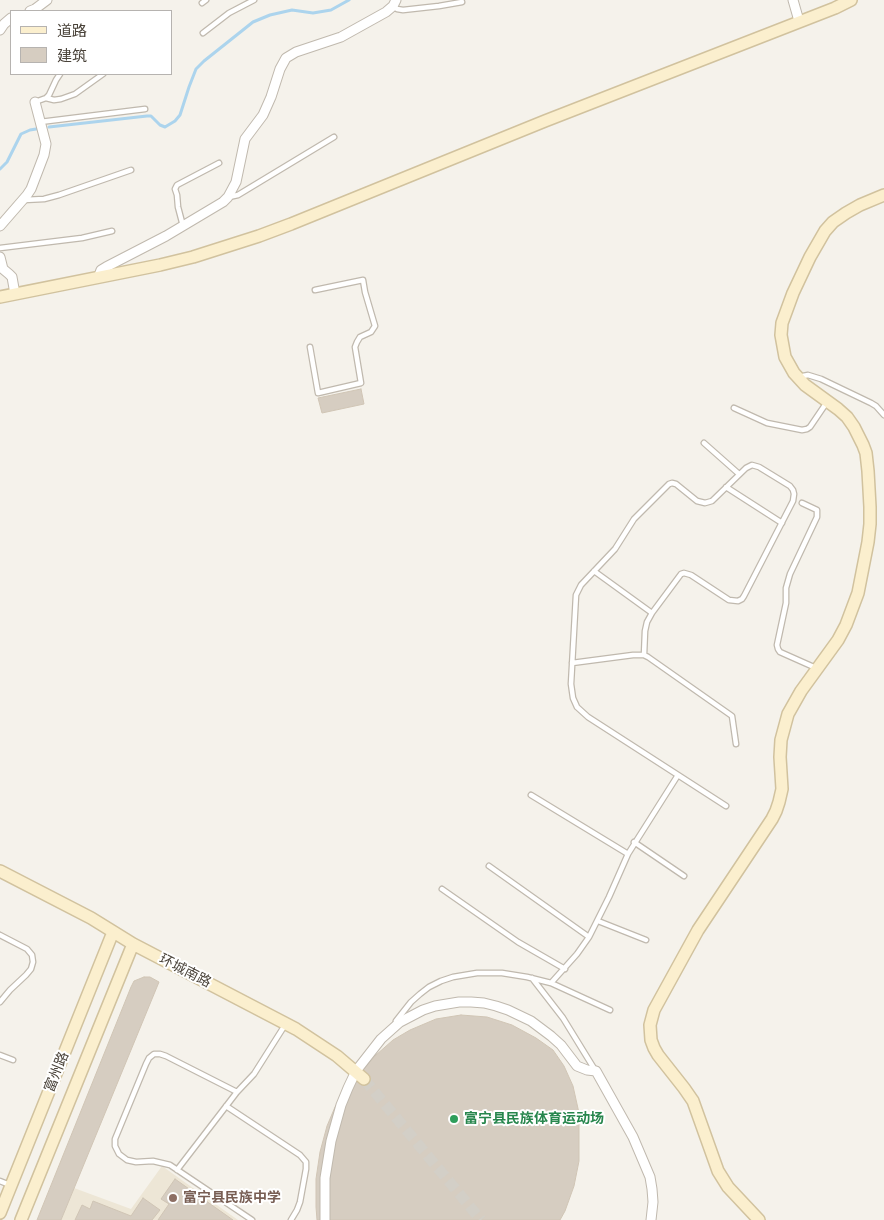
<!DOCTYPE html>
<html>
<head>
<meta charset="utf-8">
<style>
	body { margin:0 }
	#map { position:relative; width:884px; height:1220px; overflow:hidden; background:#f5f2eb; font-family:"Noto Sans","Noto Sans SC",sans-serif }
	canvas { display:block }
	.legend { position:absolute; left:10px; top:10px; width:162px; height:65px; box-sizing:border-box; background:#fff; border:1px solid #b6b3b0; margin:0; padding:6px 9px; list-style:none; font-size:15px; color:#494239 }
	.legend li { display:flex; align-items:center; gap:10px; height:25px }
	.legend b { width:25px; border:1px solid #b6b3b0 }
</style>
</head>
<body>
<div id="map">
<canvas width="884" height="1220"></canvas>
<ul class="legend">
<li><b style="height:6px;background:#fbefce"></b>道路</li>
<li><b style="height:14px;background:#d6cdc1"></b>建筑</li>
</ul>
</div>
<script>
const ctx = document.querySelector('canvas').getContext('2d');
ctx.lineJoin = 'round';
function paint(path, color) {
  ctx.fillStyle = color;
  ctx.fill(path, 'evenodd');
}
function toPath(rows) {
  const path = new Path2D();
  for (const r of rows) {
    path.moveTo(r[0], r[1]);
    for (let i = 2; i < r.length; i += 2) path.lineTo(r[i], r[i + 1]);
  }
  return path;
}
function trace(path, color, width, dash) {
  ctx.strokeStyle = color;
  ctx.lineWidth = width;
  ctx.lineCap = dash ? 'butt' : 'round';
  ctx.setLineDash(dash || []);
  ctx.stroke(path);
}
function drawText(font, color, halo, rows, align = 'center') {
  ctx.font = font + ' "Noto Sans","Noto Sans SC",sans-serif';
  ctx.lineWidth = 4;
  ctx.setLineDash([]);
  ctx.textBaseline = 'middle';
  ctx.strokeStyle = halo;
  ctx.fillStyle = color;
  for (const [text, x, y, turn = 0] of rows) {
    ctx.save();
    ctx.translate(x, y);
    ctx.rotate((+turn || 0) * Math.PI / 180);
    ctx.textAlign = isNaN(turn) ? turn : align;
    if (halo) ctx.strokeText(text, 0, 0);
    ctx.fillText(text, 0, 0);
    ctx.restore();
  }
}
const education = toPath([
	[162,1166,238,1220,61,1220,74,1188,131,1209]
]);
const stream = toPath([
	[49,127,147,116,151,116,160,125,165,127,175,121,180,115,189,87,196,69,204,61,253,22,270,15,292,10,313,13,331,10,349,0],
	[0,169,7,162,21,134,30,130,36,129]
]);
const building = toPath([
	[361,389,364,404,322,413,318,398,361,389],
	[144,977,150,977,159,982,61,1220,37,1220,131,987,134,981,144,977],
	[461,1015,487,1017,512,1025,536,1038,553,1050,564,1066,573,1086,579,1113,579,1161,574,1186,565,1211,560,1220,317,1220,316,1207,316,1179,320,1152,327,1126,335,1107,346,1091,360,1073,376,1055,393,1040,410,1030,436,1019,461,1015],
	[175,1179,233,1220,158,1220,169,1204,161,1199,175,1179],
	[143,1198,160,1210,152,1220,75,1220,82,1205,90,1209,93,1201,131,1216,143,1198]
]);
const secondaryTunnel = toPath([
	[364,1079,481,1220]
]);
const lane = toPath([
	[202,3,206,0],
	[393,6,397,9,403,10,439,6,462,2],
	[203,33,229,13,254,0],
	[46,98,54,100,61,99,75,94,103,74],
	[35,102,46,98,49,95,56,80,60,74],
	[40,122,145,109],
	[229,197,238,195,334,137],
	[24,200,44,199,59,195,131,170],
	[183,226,178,207,177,195,175,189,177,185,219,163],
	[0,248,82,238,112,231],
	[310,347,318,393,361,383,355,347,357,342,360,337,371,332,375,326,365,292,363,280,315,290],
	[798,377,808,375,821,379,871,403,876,406,884,415],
	[734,408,767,423,802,430,807,429,810,427,827,402],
	[704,443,739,474],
	[726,487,782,523],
	[802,503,817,510,817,517,790,574,786,588,786,603,777,645,778,649,780,652,816,668],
	[594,571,652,613],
	[644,655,645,631,647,622,652,613,681,574,684,573,691,575,729,600,738,601,742,599,744,596,793,501,794,494,793,490,790,486,759,467,752,465,746,468,712,501,705,503,697,501,676,484,672,483,669,484,634,519,615,549,581,585,576,595,571,684,573,698,577,707,588,717,726,806],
	[572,663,633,655,644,655,648,657,732,716,736,744],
	[531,795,628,854],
	[634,842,684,876],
	[489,866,589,937],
	[442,889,518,942,565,969],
	[598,921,646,940],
	[0,935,27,949,32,955,33,962,31,969,26,975,10,990,0,1002],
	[532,978,563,1018,595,1070],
	[551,983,610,1010],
	[396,1021,411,1002,420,994,429,987,441,981,453,977,477,973,502,973,527,977,551,983,577,954,589,937,609,897,628,854,678,775],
	[0,1055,13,1060],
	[237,1092,166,1056,160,1054,154,1054,149,1058,146,1064,115,1139,115,1146,119,1154,127,1160,136,1162,153,1161,170,1165,252,1220],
	[226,1106,300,1155,306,1162,306,1169,300,1202,297,1210,291,1220],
	[177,1170,237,1092,254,1074,285,1025],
	[0,1181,10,1185]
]);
const street = toPath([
	[793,0,799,21],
	[30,11,35,9,47,0],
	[0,30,4,24,11,18],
	[0,226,27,195,31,189,44,155,46,144,35,102],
	[0,257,3,269,9,274,12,277,15,294],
	[98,278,101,270,106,267,166,236,223,202,228,197,236,182,245,139,263,115,271,97,280,69,286,58,296,52,341,37,386,12,393,6,396,0],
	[325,1220,325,1178,331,1141,341,1105,348,1088,356,1071,381,1039,400,1022,423,1010,435,1006,459,1002,471,1002,484,1003,496,1006,508,1010,531,1021,551,1036,561,1045,577,1066,587,1070,596,1071,633,1137,650,1177,652,1189,653,1202,651,1220]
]);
const secondary = toPath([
	[0,297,160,265,193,257,259,236,291,224,545,121,835,8,851,0],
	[0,871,91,918,133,944,296,1029,337,1056,364,1079],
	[0,1213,113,932],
	[21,1220,133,944],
	[759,1220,728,1187,718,1171,693,1101,684,1088,658,1055,654,1048,651,1040,650,1025,654,1010,698,930,772,819,776,811,779,802,782,789,780,757,781,740,788,714,801,691,838,640,846,625,858,593,868,542,870,524,870,507,868,471,866,453,863,445,854,427,847,417,838,409,805,385,794,373,785,357,781,335,782,323,793,293,810,257,825,231,833,222,846,213,860,205,884,195]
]);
const markers = [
	[454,1119,5,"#2e9e5b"],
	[173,1198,5,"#8d6e63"]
];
const streetNames = [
	["环城南路",185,971,27],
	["富州路",57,1072,-68]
];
const leisureNames = [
	["富宁县民族体育运动场",464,1119]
];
const educationNames = [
	["富宁县民族中学",183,1198]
];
paint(education, '#ede6d6');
trace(stream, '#acd4ed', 3);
paint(building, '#d6cdc1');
trace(building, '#d0c5b5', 1);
trace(secondaryTunnel, '#d3cfc7', 11, [11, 5.5]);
trace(lane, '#c0b9ae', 7);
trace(street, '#c0b9ae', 11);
trace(secondary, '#d1c29e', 14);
trace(lane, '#fff', 4.5);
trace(street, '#fff', 9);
trace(secondary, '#fbefce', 11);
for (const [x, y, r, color] of markers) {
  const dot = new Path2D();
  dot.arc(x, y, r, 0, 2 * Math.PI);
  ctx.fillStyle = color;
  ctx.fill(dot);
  trace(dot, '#fff', 2);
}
drawText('14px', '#494239', '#fff', streetNames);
drawText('bold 14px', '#27864d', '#fff', leisureNames, 'left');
drawText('bold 14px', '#785e54', '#fff', educationNames, 'left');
</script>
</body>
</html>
